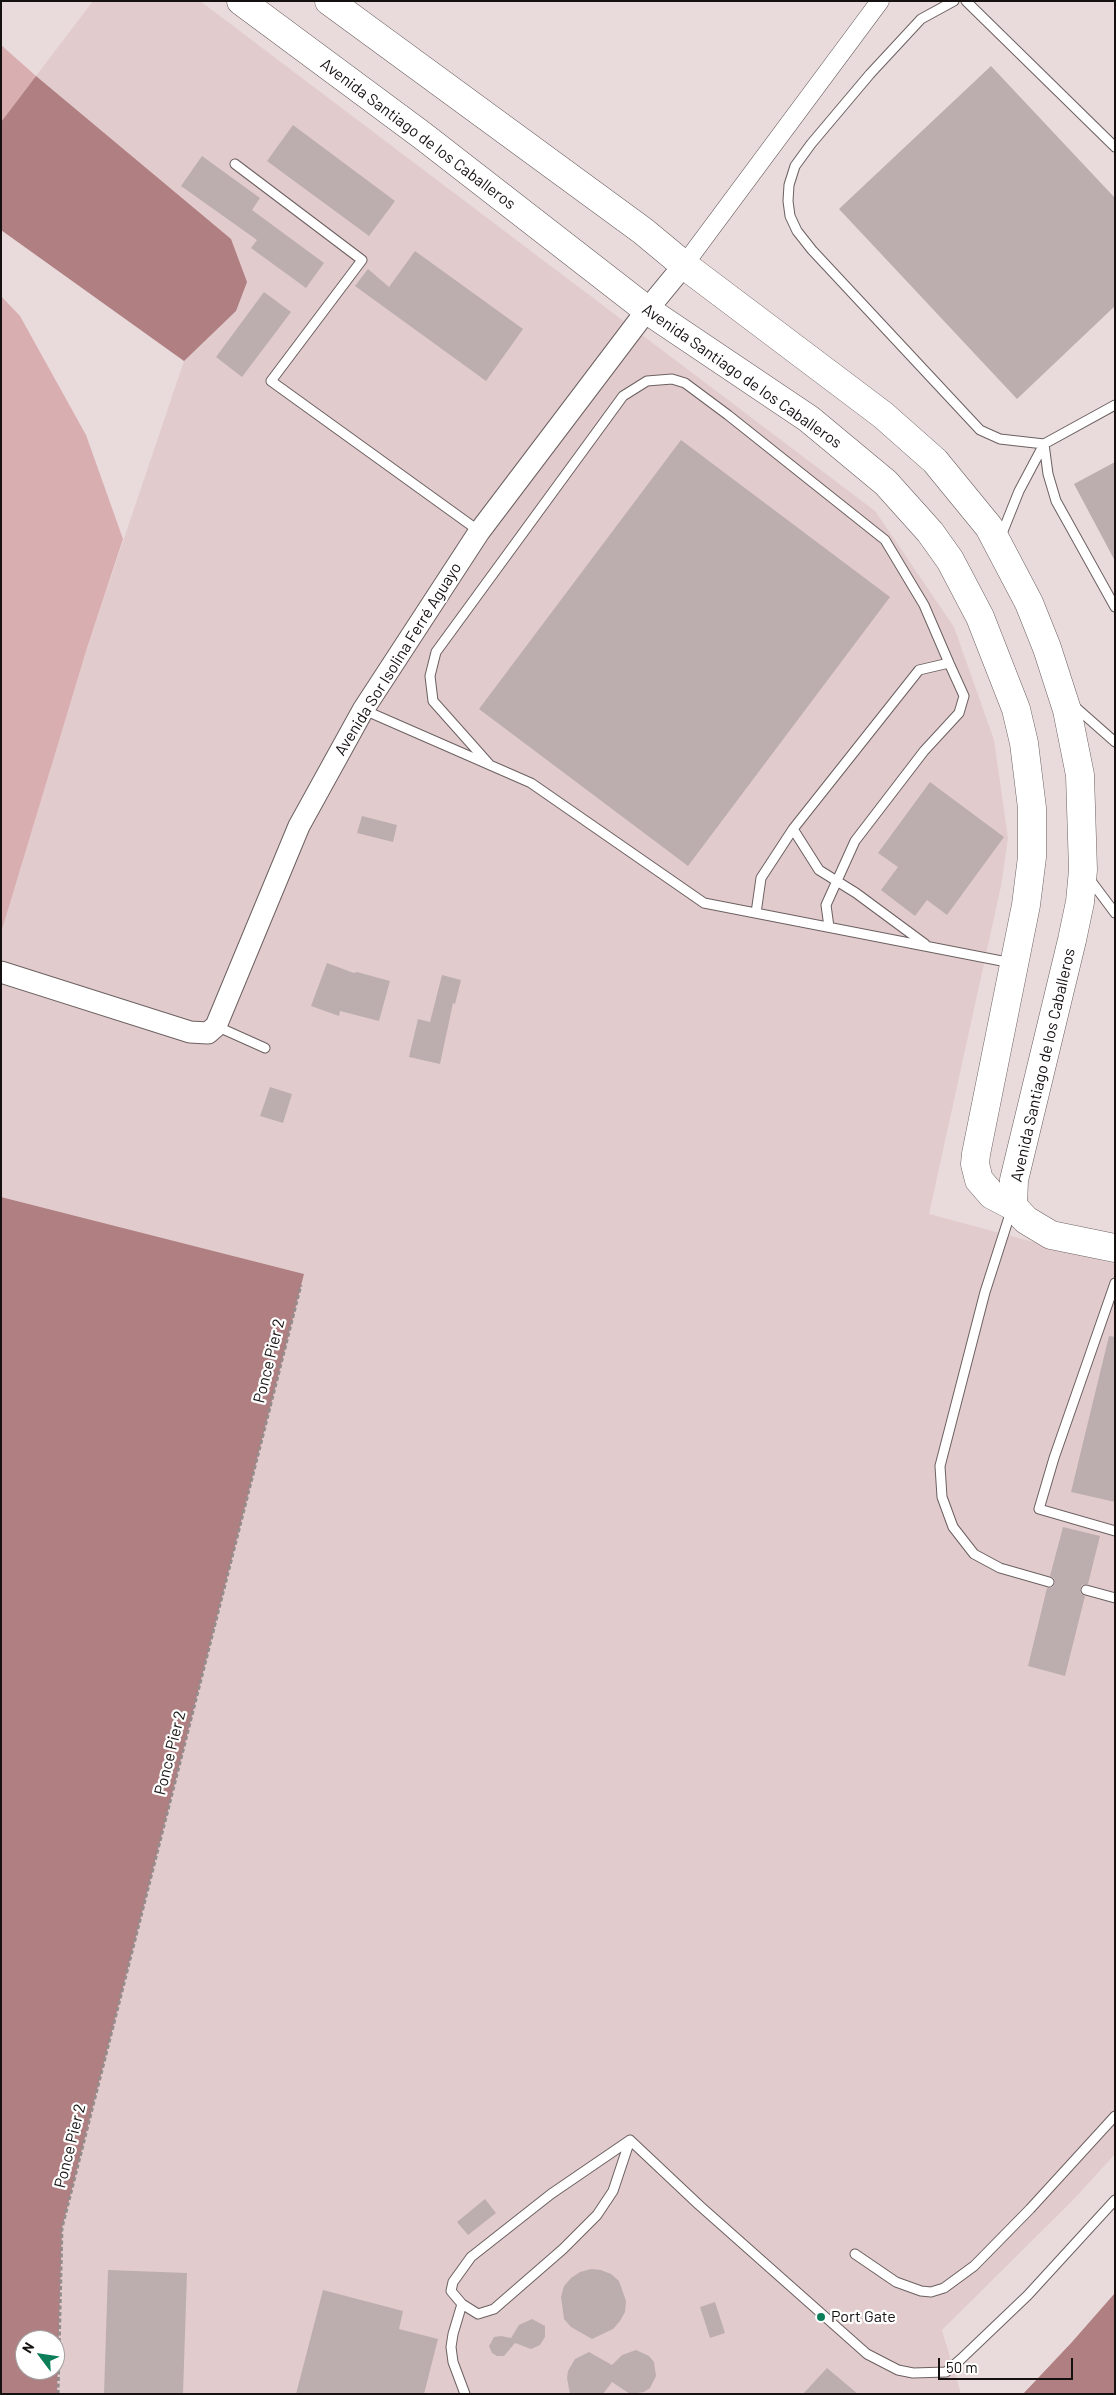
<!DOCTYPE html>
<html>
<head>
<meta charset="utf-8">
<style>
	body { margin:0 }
	#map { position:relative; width:1116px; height:2395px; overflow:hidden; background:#e9dadb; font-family:Barlow,sans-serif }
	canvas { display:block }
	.frame { position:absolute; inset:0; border:2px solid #161111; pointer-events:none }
	.north { position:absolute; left:15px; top:2330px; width:50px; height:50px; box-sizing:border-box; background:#fff; border:1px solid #a2a0a0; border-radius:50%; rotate:301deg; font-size:14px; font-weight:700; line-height:20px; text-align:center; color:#161111 }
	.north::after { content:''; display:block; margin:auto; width:18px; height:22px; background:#0e7d59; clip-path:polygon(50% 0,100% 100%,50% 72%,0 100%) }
	.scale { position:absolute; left:938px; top:2358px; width:135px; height:22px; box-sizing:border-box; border:2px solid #161111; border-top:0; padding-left:6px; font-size:15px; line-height:18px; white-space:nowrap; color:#161111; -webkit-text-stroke:4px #fff; paint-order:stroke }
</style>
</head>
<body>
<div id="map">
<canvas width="1116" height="2395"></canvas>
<div class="frame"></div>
<div class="north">N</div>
<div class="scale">50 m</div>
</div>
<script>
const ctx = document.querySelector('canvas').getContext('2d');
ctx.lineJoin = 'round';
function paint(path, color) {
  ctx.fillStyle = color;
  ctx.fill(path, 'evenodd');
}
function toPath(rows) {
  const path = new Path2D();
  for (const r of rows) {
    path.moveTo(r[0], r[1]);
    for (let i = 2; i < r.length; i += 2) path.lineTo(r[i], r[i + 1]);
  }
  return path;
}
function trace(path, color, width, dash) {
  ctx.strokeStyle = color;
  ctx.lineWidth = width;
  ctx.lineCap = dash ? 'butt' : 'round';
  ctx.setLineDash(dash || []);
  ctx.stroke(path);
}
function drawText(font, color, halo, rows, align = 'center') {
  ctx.font = font + ' Barlow,sans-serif';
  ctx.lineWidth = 4.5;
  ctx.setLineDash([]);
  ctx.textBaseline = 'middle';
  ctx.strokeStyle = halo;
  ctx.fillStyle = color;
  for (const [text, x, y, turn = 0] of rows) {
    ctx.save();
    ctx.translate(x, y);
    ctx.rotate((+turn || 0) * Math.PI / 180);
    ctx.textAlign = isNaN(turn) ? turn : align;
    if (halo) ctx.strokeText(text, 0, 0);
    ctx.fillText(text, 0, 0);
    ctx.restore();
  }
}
const built = toPath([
	[93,1,200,1,875,511,954,627,994,740,1008,838,1001,886,929,1214,1115,1264,1115,2154,1075,2198,942,2330,961,2394,57,2394,62,2228,304,1274,1,1197,1,933,87,648,184,361,1,230,1,122]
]);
const green = toPath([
	[1,45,36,76,1,122],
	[1,296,20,316,86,435,123,539,87,648,1,933]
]);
const water = toPath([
	[36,76,231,239,247,282,236,311,184,361,1,230,1,122],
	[1,1197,304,1274,62,2228,57,2394,1,2394],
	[25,2340,55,2340,55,2370,25,2370],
	[1115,2293,1115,2394,1023,2394,1072,2342]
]);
const building = toPath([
	[991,66,1115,198,1115,306,1017,399,839,209],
	[293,125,395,201,369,236,267,161],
	[202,156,260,198,252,210,324,263,306,288,251,248,257,240,181,186],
	[415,251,523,329,486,381,355,286,368,269,389,287],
	[264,292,291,312,242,377,216,357],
	[681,440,890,597,688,866,479,709],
	[1115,462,1115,561,1074,484],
	[930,782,1004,837,947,915,927,900,915,916,881,890,898,867,878,853],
	[362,816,397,825,393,842,357,833],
	[327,963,354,973,357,972,390,981,379,1021,340,1011,339,1016,311,1006],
	[442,975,461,980,455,1004,453,1003,440,1064,409,1057,418,1019,430,1022],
	[270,1087,292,1094,283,1123,260,1116],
	[1109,1336,1115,1337,1115,1502,1071,1492],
	[1063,1527,1100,1536,1088,1584,1082,1585,1080,1589,1081,1594,1085,1596,1065,1676,1028,1666,1047,1588,1053,1587,1055,1583,1054,1578,1050,1576],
	[485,2199,496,2213,468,2235,457,2222],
	[591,2269,601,2270,611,2274,619,2281,626,2301,625,2312,620,2321,613,2329,592,2339,571,2327,564,2319,561,2297,564,2286,571,2278,580,2272],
	[108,2270,187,2273,183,2394,104,2394],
	[323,2290,403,2311,399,2329,438,2339,424,2394,296,2394],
	[715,2302,725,2333,710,2338,700,2307],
	[532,2319,545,2326,545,2337,540,2345,531,2349,515,2343,504,2356,497,2356,492,2353,489,2346,494,2337,501,2336,511,2338,519,2325],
	[636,2350,649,2356,654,2362,656,2376,650,2388,644,2392,630,2394,612,2382,603,2394,570,2394,567,2378,568,2371,575,2359,589,2352,612,2365,622,2355],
	[827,2368,858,2394,803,2394]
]);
const path = toPath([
	[58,2394,62,2228,301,1285]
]);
const service = toPath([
	[954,1,921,19,870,74,811,144,795,166,789,185,788,201,790,216,797,231,812,250,980,430,1000,439,1044,444,1048,474,1056,501,1115,607],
	[966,1,1115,147],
	[235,164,362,260,271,381,479,531],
	[1001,536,1019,491,1044,444,1115,405],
	[1072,704,1115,742],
	[364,710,531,783,704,903,1012,963],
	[489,764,433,701,430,676,436,652,623,396,647,381,672,379,685,383,728,415,885,540,924,605,949,663,919,670,793,829,761,878,756,913],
	[793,829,819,870,856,893,925,944],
	[1088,877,1115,913],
	[829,927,826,905,855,841,924,751,959,713,964,696,949,663],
	[216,1026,265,1048],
	[1011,1211,985,1292,940,1466,942,1497,953,1527,974,1554,1000,1568,1049,1582],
	[1115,1283,1054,1458,1039,1509,1115,1531],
	[1086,1590,1115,1598],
	[630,2140,699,2205,867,2354,898,2370,913,2373,946,2372,961,2359,1028,2295,1115,2200],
	[630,2140,613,2191,597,2215,563,2249,494,2309,478,2314,462,2304,451,2291,453,2282,471,2257,551,2194,630,2140],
	[855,2254,896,2282,921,2291,931,2292,944,2288,974,2266,1030,2209,1115,2116],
	[462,2304,453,2334,451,2347,453,2362,465,2394]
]);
const minor = toPath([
	[684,265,880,1]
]);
const tertiary = toPath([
	[1,972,190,1032,208,1033,216,1026,299,826,363,710,479,532,647,310,684,265]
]);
const primary = toPath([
	[684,265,883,415,935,461,989,527,1029,603,1047,648,1067,710,1080,775,1083,870,1080,902,1072,940,1014,1180,1013,1206],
	[647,310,809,419,886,483,930,532,950,560,980,617,1016,709,1024,743,1032,808,1032,857,1026,905,976,1154,975,1164,979,1180,992,1195,1013,1206],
	[1013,1206,1026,1220,1051,1235,1115,1248]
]);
const motorway = toPath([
	[241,1,423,136,647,310],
	[329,1,643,231,684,265]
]);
const markers = [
	[821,2317,5,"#0e7d59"]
];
const streetNames = [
	["Avenida Santiago de los Caballeros",418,134,37],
	["Avenida Santiago de los Caballeros",742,376,35],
	["Avenida Sor Isolina Ferré Aguayo",398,659,-58],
	["Avenida Santiago de los Caballeros",1043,1065,-77],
	["Ponce Pier 2",269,1361,-76],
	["Ponce Pier 2",170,1753,-76],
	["Ponce Pier 2",70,2146,-76]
];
const poiNames = [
	["Port Gate",831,2317]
];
paint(built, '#e2cbcc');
paint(green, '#d9aeb1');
paint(water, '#af7f82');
paint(building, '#bcaeaf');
trace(service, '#6c6061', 11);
trace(minor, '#6c6061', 19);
trace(tertiary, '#6c6061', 23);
trace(primary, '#6c6061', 29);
trace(motorway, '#6c6061', 29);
trace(path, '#968b8b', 3, [4, 2.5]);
trace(service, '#fff', 9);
trace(minor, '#fff', 18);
trace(tertiary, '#fff', 21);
trace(primary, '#fff', 28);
trace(motorway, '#fff', 28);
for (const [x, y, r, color] of markers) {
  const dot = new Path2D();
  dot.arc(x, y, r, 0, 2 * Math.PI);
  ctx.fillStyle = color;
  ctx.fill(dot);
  trace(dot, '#fff', 2);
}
drawText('16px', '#161111', '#fff', streetNames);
drawText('16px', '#161111', '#fff', poiNames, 'left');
</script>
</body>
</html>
